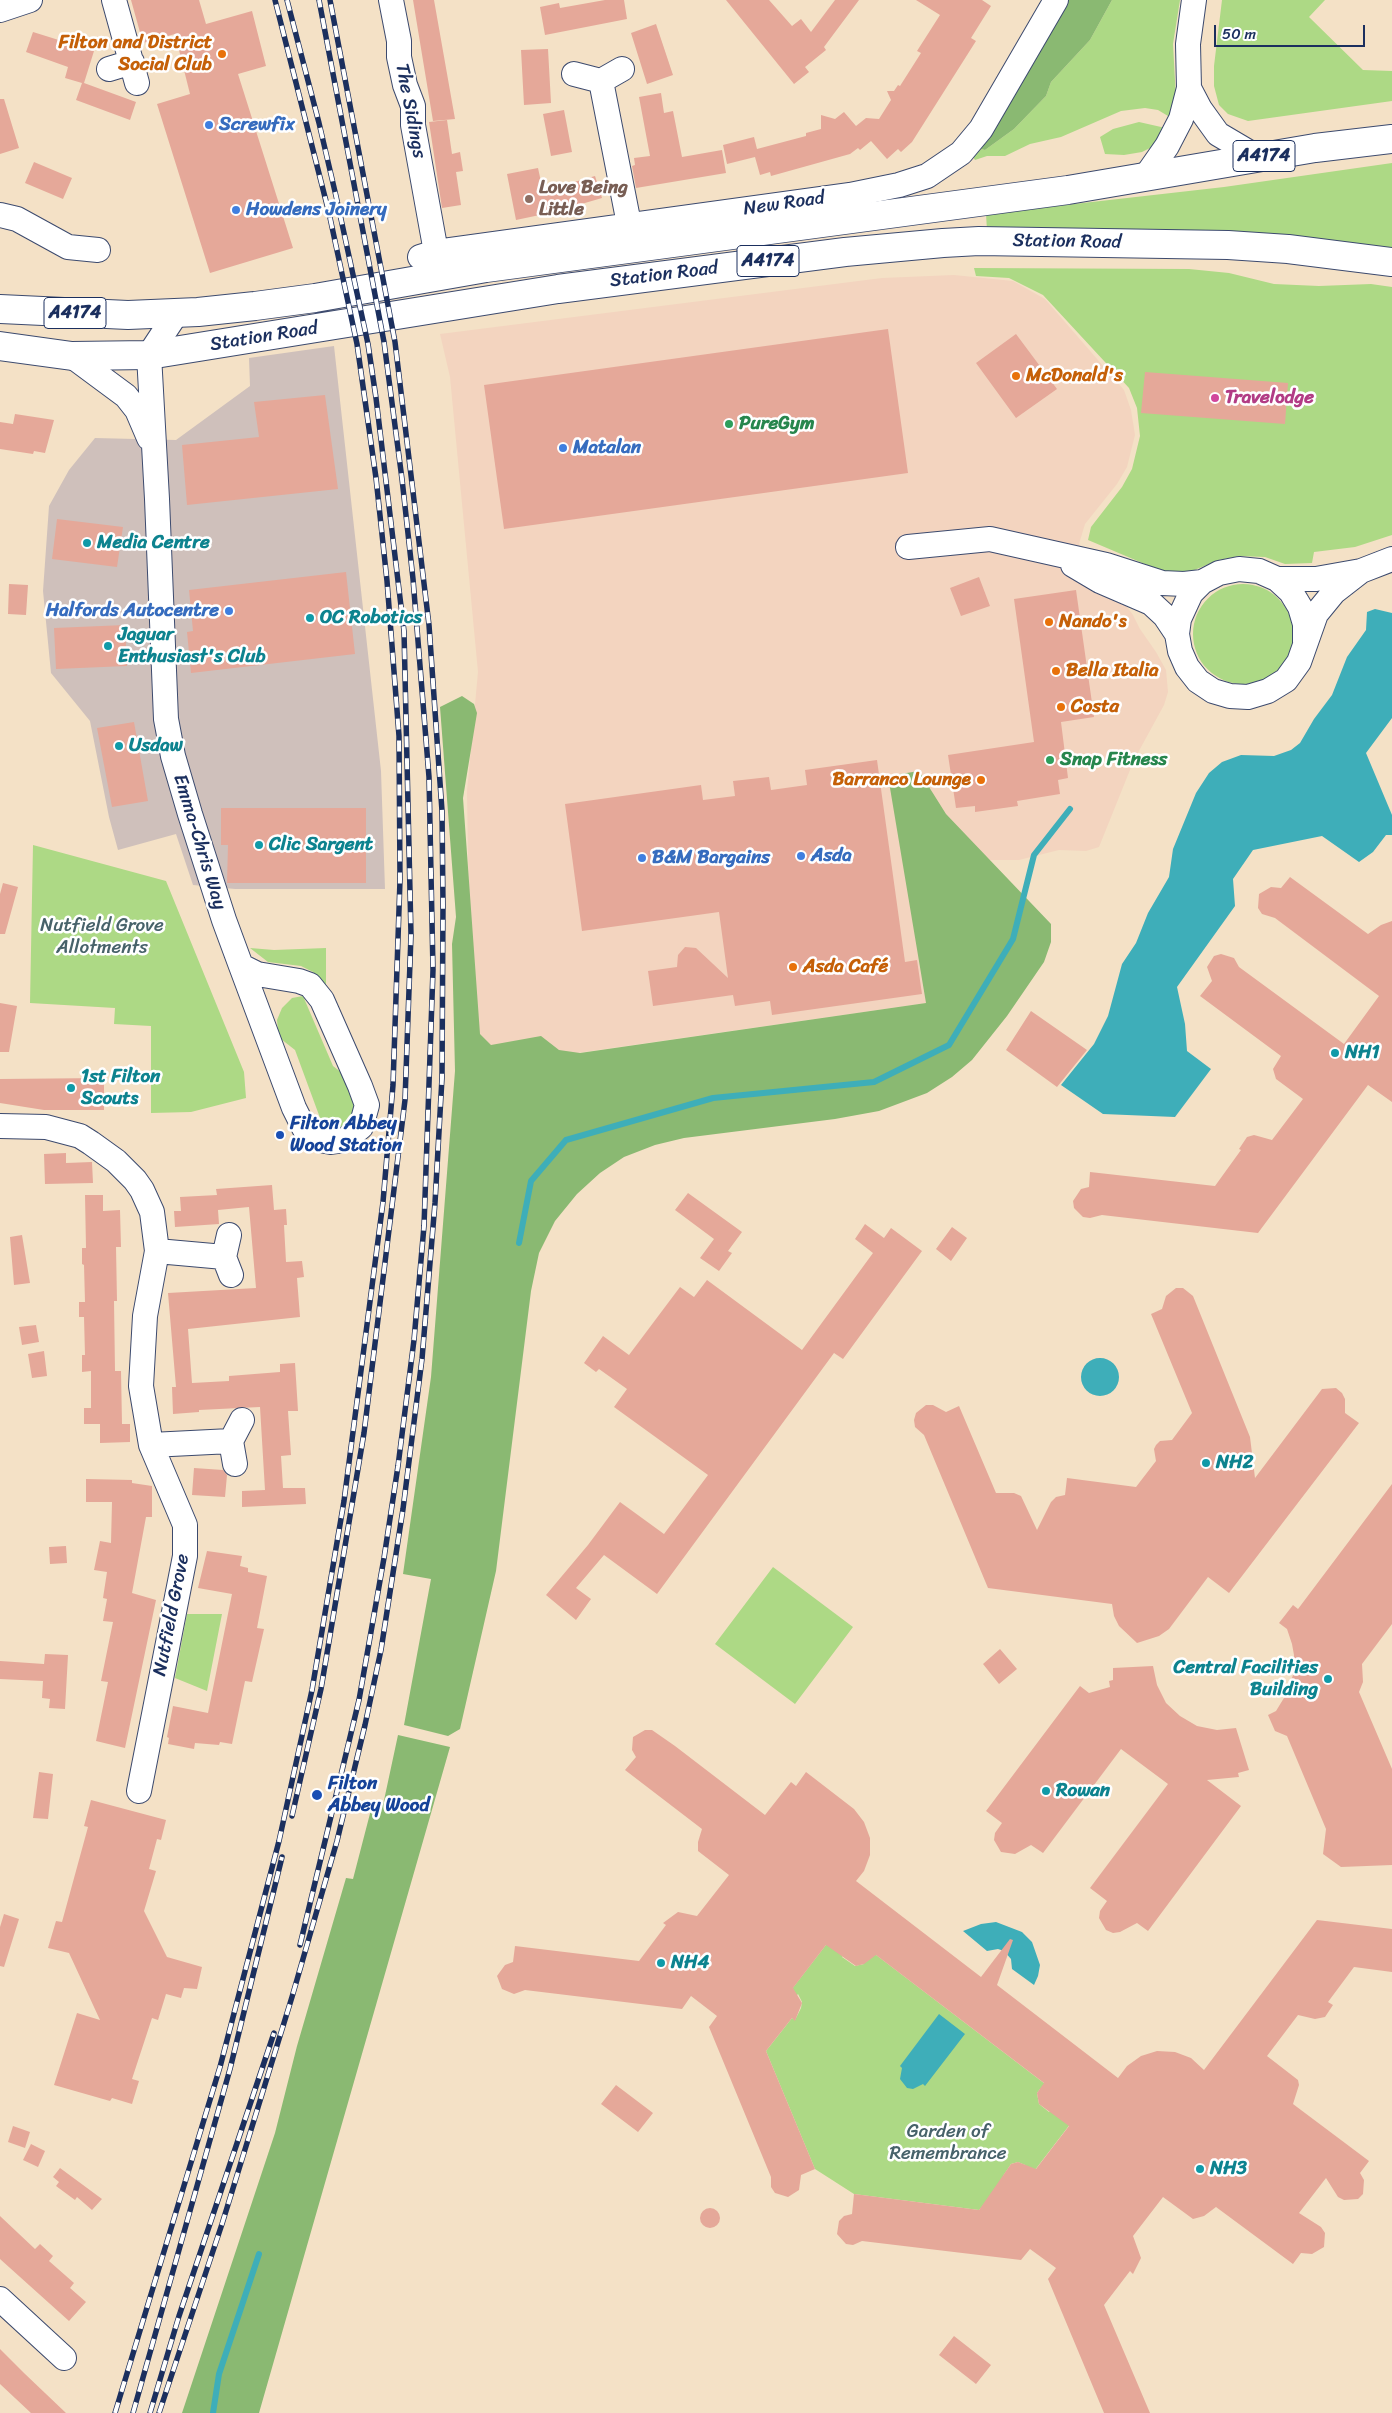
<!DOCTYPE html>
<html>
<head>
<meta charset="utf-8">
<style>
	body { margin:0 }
	#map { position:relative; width:1392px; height:2413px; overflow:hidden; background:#f4e1c6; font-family:Sriracha,sans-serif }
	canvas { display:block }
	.scale { position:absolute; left:1214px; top:25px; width:151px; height:22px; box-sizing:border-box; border:2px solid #1b2f5e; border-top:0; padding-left:6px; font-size:15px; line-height:18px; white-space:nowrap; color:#1b2f5e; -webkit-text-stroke:4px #fff; paint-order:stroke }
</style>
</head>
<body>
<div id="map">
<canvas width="1392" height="2413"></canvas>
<div class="scale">50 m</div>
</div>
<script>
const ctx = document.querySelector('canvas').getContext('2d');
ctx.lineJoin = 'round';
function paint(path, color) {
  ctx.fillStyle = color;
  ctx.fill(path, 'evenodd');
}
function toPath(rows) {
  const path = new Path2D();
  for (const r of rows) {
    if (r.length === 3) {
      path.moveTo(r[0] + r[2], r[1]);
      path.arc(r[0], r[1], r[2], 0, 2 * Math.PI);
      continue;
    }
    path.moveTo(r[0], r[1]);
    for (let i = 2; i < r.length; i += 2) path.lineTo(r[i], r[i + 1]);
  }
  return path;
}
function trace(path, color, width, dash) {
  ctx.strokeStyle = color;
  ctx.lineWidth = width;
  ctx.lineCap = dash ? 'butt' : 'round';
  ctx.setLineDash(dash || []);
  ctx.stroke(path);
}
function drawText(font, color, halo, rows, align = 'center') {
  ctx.font = font + ' Sriracha,sans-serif';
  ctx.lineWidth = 5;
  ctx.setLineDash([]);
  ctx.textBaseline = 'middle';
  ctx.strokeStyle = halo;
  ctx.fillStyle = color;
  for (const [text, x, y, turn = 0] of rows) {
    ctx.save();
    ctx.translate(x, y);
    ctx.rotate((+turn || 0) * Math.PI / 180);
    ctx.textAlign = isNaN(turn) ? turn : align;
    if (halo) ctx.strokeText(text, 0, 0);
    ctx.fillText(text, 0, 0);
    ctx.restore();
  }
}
const built = toPath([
	[954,275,1013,281,1045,299,1124,390,1131,410,1135,435,1127,467,1117,484,1085,524,1079,544,1133,615,1140,629,1156,652,1166,670,1168,692,1164,705,1134,760,1099,847,1086,851,1059,850,1019,860,989,860,927,1003,514,1062,471,1042,467,791,478,672,450,377,440,334,882,278]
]);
const industrial = toPath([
	[334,346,381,771,385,889,235,889,193,885,176,834,118,850,109,817,90,721,51,673,43,591,49,506,69,470,95,438,176,440,250,386,249,358]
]);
const green = toPath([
	[1112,0,1180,0,1173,44,1176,99,1173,119,1158,110,1145,108,1121,111,1061,137,1030,144,1005,156,987,156,975,160,973,157,981,149,985,150,1014,129,1046,96,1051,82,1090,40],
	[1222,0,1325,0,1309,17,1363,70,1392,71,1392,101,1248,121,1228,114,1219,105,1214,86,1214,66],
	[1139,122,1170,129,1152,147,1142,152,1124,155,1105,154,1100,137,1113,129],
	[1392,163,1392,251,987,230,986,214,1224,187],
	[974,268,1189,269,1229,273,1274,284,1319,286,1371,284,1392,287,1392,535,1355,547,1314,552,1312,563,1285,564,1265,557,1239,556,1219,560,1192,571,1173,576,1088,540,1091,527,1122,487,1132,469,1140,436,1137,408,1129,388,1043,295,1009,278,976,276],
	[1243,634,50],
	[33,845,166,881,244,1072,246,1098,191,1112,151,1113,151,1026,114,1024,115,1008,30,1003],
	[250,948,274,950,326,948,326,986,313,972,301,966,268,962],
	[303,996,333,1066,351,1080,360,1107,344,1131,332,1130,323,1126,295,1050,281,1039,278,1031,277,1020,282,1008,292,998],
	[773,1567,853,1627,795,1704,715,1644],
	[187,1614,222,1614,207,1691,175,1678],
	[829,1941,845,1953,842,1957,855,1966,864,1964,863,1945,1053,2090,1040,2089,1037,2093,1039,2104,1049,2112,1052,2109,1071,2123,1028,2179,1025,2165,1018,2162,1011,2164,1003,2176,1007,2179,979,2210,854,2194,815,2169,766,2051,792,2018,795,2020,801,2008,802,2002,798,1994,791,2003,785,1998]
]);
const forest = toPath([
	[1065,0,1112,0,1090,40,1051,82,1046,96,1014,129,985,150,981,149],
	[462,696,474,704,477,713,463,798,480,1034,491,1045,541,1036,559,1050,580,1053,926,1003,888,776,919,771,946,814,1051,924,1051,942,1044,962,1007,1016,972,1060,952,1077,927,1093,879,1111,835,1119,684,1138,655,1145,624,1157,600,1173,577,1194,555,1221,539,1253,531,1291,496,1571,460,1729,448,1736,404,1725,431,1579,403,1574,431,1377,455,1071,452,944,456,917,440,707],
	[398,1735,450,1747,259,2413,182,2413,275,2133,297,2046,346,1878,353,1879,373,1802,383,1805]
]);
const water = toPath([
	[1375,609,1392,613,1392,718,1366,753,1392,815,1392,835,1386,835,1373,852,1359,862,1322,836,1253,850,1233,879,1235,906,1177,987,1185,1024,1187,1051,1211,1069,1175,1117,1103,1114,1061,1085,1094,1044,1108,1016,1122,964,1136,943,1148,913,1169,877,1173,849,1196,793,1209,773,1222,762,1241,755,1274,756,1291,750,1300,743,1314,719,1332,695,1347,657,1366,630,1367,612],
	[1100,1377,19],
	[996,1922,1022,1932,1032,1942,1040,1965,1038,1976,1034,1985,1012,1969,1011,1959,1004,1951,998,1949,987,1951,963,1931,981,1924],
	[939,2014,965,2034,925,2086,923,2084,913,2089,907,2088,900,2079,902,2068,900,2066]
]);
const stream = toPath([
	[519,1243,531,1181,566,1140,713,1098,874,1082,949,1045,1013,939,1034,855,1070,809],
	[213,2413,219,2374,259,2254]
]);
const building = toPath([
	[131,0,199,0,206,24,252,11,266,66,238,74,293,248,210,273,157,104,190,94,175,34,143,43],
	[413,0,434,0,455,119,433,121],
	[605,0,624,0,627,19,545,35,540,7,559,3,560,8],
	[726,0,769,0,792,26,801,19,811,32,835,0,859,0,824,47,826,50,805,67,809,72,794,84],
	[916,0,982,0,991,6,971,38,976,41,912,142,901,152,898,149,887,159,871,141,860,150,858,148,850,154,771,176,770,172,760,175,755,157,727,164,723,145,754,137,757,149,806,136,806,133,821,129,821,115,835,119,844,112,856,126,866,118,879,119,891,100,887,91,894,91,898,85,900,86,921,53,917,51,940,15],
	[656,24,673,75,647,84,631,33],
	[33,32,94,51,84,83,136,102,130,120,76,100,82,83,65,78,68,67,26,52],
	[548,49,551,103,524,105,521,50],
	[661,93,664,113,673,111,682,157,722,150,726,173,636,188,632,166,635,165,634,158,650,156,639,97],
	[0,99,4,99,19,148,0,154],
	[564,110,572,152,551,156,543,114],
	[447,120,452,154,460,152,463,171,456,172,461,205,442,208,429,122],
	[34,162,72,178,63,199,25,183],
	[538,168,543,191,595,176,602,198,554,212,516,220,507,174],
	[888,329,908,473,504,529,484,385],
	[1016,334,1057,389,1016,418,976,363],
	[1145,372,1288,383,1285,424,1141,413],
	[325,395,338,489,187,505,182,445,259,437,254,402],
	[15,414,54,420,45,453,34,451,33,454,0,449,0,422,13,424],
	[57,519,123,527,117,567,52,559],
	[346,572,355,654,191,673,187,632,193,631,189,590],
	[979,577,990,606,961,616,950,588],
	[9,584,28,585,26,615,8,614],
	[1076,590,1094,717,1061,722,1068,778,1058,780,1060,794,1017,801,1018,806,975,812,975,806,956,808,948,755,1034,742,1014,599],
	[125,625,127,666,56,669,54,628],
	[134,722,148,801,112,807,97,728],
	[877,760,905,962,917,960,922,994,772,1015,770,1001,735,1006,733,995,653,1006,648,971,677,967,678,955,685,947,696,948,728,978,719,912,582,931,565,804,701,785,703,800,735,796,733,781,769,777,771,790,807,785,805,770],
	[221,808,366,808,366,883,227,883,228,845,221,845],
	[1290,877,1368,934,1381,925,1392,921,1392,1102,1368,1085,1258,1233,1102,1215,1090,1218,1083,1217,1074,1208,1073,1201,1081,1189,1089,1187,1090,1172,1215,1186,1241,1150,1239,1149,1247,1137,1254,1135,1272,1140,1303,1099,1276,1079,1273,1069,1281,1056,1200,996,1212,981,1207,967,1214,956,1221,954,1234,958,1239,967,1344,1044,1379,996,1275,918,1262,914,1258,908,1259,894,1271,887,1281,888],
	[3,883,18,887,5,934,0,934,0,894],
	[0,1003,17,1006,9,1052,0,1052],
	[1031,1011,1087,1050,1057,1087,1006,1050],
	[104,1078,104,1110,44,1110,0,1103,0,1079],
	[66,1153,66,1163,92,1162,93,1183,45,1184,44,1154],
	[272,1185,274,1210,286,1209,287,1225,284,1225,286,1262,302,1261,304,1277,297,1278,300,1317,188,1329,192,1383,229,1381,229,1376,280,1372,280,1364,295,1363,298,1411,288,1411,291,1455,281,1456,283,1488,305,1488,306,1504,242,1507,242,1491,265,1490,260,1407,199,1410,199,1412,173,1414,172,1387,176,1387,168,1293,256,1288,249,1207,218,1210,219,1224,175,1227,174,1211,181,1211,180,1197,217,1195,216,1189],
	[688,1193,742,1232,728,1251,732,1253,719,1271,700,1258,714,1239,675,1210],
	[85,1195,103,1195,103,1211,120,1210,121,1247,116,1247,117,1301,114,1301,115,1371,121,1371,122,1424,130,1424,130,1442,100,1443,100,1424,84,1424,84,1408,91,1408,91,1371,82,1372,82,1355,85,1355,84,1317,79,1317,79,1302,85,1302,84,1265,82,1264,82,1248,86,1248],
	[865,1224,884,1238,891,1228,922,1251,843,1359,834,1353,657,1594,604,1555,576,1588,591,1599,576,1620,546,1595,588,1545,620,1502,664,1534,708,1475,614,1407,627,1389,599,1369,596,1372,584,1363,603,1336,629,1355,680,1287,694,1297,707,1280,802,1350,873,1253,855,1239],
	[952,1227,967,1238,951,1261,936,1249],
	[22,1235,30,1283,14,1285,10,1237],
	[1176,1288,1183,1288,1193,1296,1250,1437,1255,1478,1322,1389,1336,1388,1342,1393,1345,1399,1345,1413,1359,1423,1229,1593,1208,1577,1169,1629,1159,1636,1137,1643,1119,1626,1114,1616,1112,1604,988,1588,924,1435,915,1427,914,1420,916,1413,926,1405,933,1405,946,1412,959,1406,996,1493,1014,1493,1021,1496,1037,1530,1051,1502,1056,1497,1065,1495,1067,1478,1136,1487,1156,1461,1154,1449,1156,1445,1160,1441,1172,1440,1192,1413,1151,1314,1162,1309,1166,1296],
	[36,1325,39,1342,22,1345,19,1327],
	[44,1351,47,1376,32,1378,28,1354],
	[194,1468,223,1470,227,1475,225,1497,192,1495],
	[86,1479,132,1480,132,1483,152,1486,152,1517,146,1517,132,1593,156,1600,125,1748,96,1741,108,1682,101,1681,113,1622,103,1621,107,1599,103,1598,107,1572,94,1570,100,1541,111,1543,112,1502,86,1502],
	[1392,1484,1392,1624,1362,1664,1363,1682,1359,1692,1392,1769,1392,1865,1341,1867,1323,1854,1326,1829,1287,1736,1275,1731,1268,1715,1276,1711,1287,1693,1293,1675,1294,1655,1292,1644,1287,1629,1279,1623,1293,1605,1298,1609],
	[66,1546,67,1563,50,1564,49,1547],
	[207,1551,242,1556,240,1566,248,1568,248,1572,267,1576,257,1628,264,1629,252,1682,245,1681,232,1744,220,1742,219,1745,195,1743,194,1749,168,1744,169,1738,167,1737,173,1706,208,1713,232,1594,198,1588],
	[1000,1649,1017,1669,999,1684,983,1664],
	[45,1654,68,1655,65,1709,49,1708,50,1699,42,1698,43,1681,0,1679,0,1661,44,1664],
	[1153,1666,1157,1685,1166,1703,1180,1716,1197,1726,1217,1730,1236,1728,1249,1770,1238,1773,1239,1777,1207,1780,1241,1806,1148,1931,1137,1923,1120,1932,1113,1933,1106,1930,1099,1918,1100,1911,1107,1901,1090,1888,1168,1784,1121,1749,1043,1853,1031,1845,1015,1854,1001,1852,994,1840,995,1833,1002,1823,986,1811,1080,1686,1089,1693,1110,1687,1109,1681,1113,1680,1113,1668],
	[645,1730,652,1730,675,1746,765,1815,791,1782,796,1786,806,1772,854,1809,864,1822,870,1838,870,1855,864,1871,856,1881,981,1977,1010,1939,1013,1940,997,1985,1118,2078,1127,2066,1141,2056,1157,2051,1175,2052,1191,2058,1204,2070,1317,1920,1392,1929,1392,1972,1354,1967,1328,2002,1333,2005,1325,2017,1315,2019,1298,2015,1267,2056,1298,2080,1299,2085,1293,2104,1369,2161,1360,2173,1364,2180,1363,2194,1358,2199,1344,2200,1338,2197,1326,2178,1299,2213,1321,2227,1325,2233,1324,2247,1312,2254,1301,2253,1293,2264,1216,2207,1204,2216,1193,2219,1163,2197,1133,2236,1141,2258,1133,2274,1130,2271,1104,2305,1150,2413,1104,2413,1048,2279,1056,2268,1030,2249,1021,2260,862,2241,853,2245,846,2244,837,2234,839,2221,844,2216,852,2214,854,2194,979,2210,1011,2164,1018,2162,1036,2169,1069,2126,1039,2104,1037,2093,1044,2083,876,1955,864,1964,856,1966,826,1945,793,1988,802,2003,795,2021,792,2018,766,2051,815,2169,801,2175,799,2190,788,2197,775,2193,771,2187,771,2177,709,2027,717,2016,691,1996,682,2009,525,1990,514,1994,502,1989,497,1976,505,1965,513,1962,515,1946,639,1961,666,1925,663,1923,678,1912,697,1916,729,1875,698,1851,698,1842,702,1829,625,1770,636,1757,632,1750,633,1737],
	[39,1772,53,1774,48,1819,33,1818],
	[91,1800,166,1820,161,1840,157,1839,149,1869,156,1871,144,1911,167,1957,202,1967,197,1989,184,1988,181,1998,166,1994,158,2020,152,2018,132,2079,139,2081,132,2104,112,2098,110,2101,54,2085,77,2013,100,2020,69,1953,48,1948,56,1921,62,1922,88,1827,84,1826],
	[4,1914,19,1919,4,1967,0,1966,0,1927],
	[616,2085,653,2113,638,2132,601,2104],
	[13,2126,30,2132,25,2148,8,2142],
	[31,2144,45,2151,38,2167,23,2160],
	[60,2168,102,2199,92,2210,77,2197,75,2200,56,2186,59,2182,53,2177],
	[710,2218,10],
	[0,2216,35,2249,40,2244,53,2256,49,2261,74,2283,70,2288,86,2302,69,2321,0,2259],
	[954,2336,991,2365,976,2384,939,2355],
	[0,2349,24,2373,66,2413,31,2413,0,2384]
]);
const minor = toPath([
	[114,0,137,83],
	[391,0,399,41,399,57,405,85,413,106,413,125,436,252],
	[0,10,30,0],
	[109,69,132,62],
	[574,74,601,81,622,69],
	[601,81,629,224],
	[1189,88,1200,109,1218,134,1257,157],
	[1146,176,1167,146,1181,119,1189,88,1188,44,1194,0],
	[0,215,17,219,68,247,98,250],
	[420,257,436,252,850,195,899,185,927,176,961,153,981,129,1056,0],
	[176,314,149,355,157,499,166,719,173,756,190,814,224,920,241,966],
	[72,356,126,396,137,410,149,438],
	[908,547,990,539,1106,565,1162,583,1184,584,1202,582],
	[1073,565,1100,581,1151,603,1165,616,1177,634],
	[1277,579,1316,579,1361,571,1392,559],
	[1305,642,1305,624,1300,607,1291,592,1277,579,1259,571,1239,569,1219,573,1202,582,1191,593,1179,619,1177,634,1180,651,1187,667,1198,681,1213,691,1230,696,1248,697,1268,691,1286,680,1299,662,1316,614,1334,592,1361,571],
	[241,966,257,974,299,981,310,985,322,1000,360,1086,367,1105,361,1127,345,1140,331,1142,320,1140,309,1135,304,1128,294,1108,241,966],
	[0,1126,46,1127,80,1136,91,1143,116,1161,135,1180,142,1190,152,1212,157,1251,145,1316,141,1386,151,1445,185,1525,185,1556,139,1791],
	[229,1235,224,1257,231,1275],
	[157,1251,224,1257],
	[151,1445,231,1441],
	[235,1464,231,1441,242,1420],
	[0,2299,64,2358]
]);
const major = toPath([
	[0,309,128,315,198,312,255,306,315,298,486,268,1068,190,1315,148,1392,139],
	[0,346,72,356,149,355,558,289,845,252,943,243,979,241,1228,245,1288,249,1392,262]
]);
const rail = toPath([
	[287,0,319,123,336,196,368,344,376,398,404,631,411,935,405,1100,364,1433,321,1689,292,1816],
	[300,1945,359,1700,384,1558,398,1466,414,1340,424,1226,433,970,429,777,413,579,402,479,384,342,319,0],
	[115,2413,220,2067,279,1841,312,1690,344,1501,383,1202,393,1085,400,880,399,736,387,581,376,478,357,344,329,213,275,0],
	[133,2413,230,2069,282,1857],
	[150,2413,179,2316,274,2033],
	[159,2413,222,2224,292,1997,337,1841,365,1725,381,1650,403,1509,422,1359,435,1203,442,1078,443,905,442,811,429,625,395,342,330,0]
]);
const markers = [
	[222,54,5,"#e8710a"],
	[209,125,5,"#3f7fe0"],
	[529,199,5,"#8d6e63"],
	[236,210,5,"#3f7fe0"],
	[1016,376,5,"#e8710a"],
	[1215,398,5,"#d1479c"],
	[729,424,5,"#2e9e5b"],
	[563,448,5,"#3f7fe0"],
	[87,543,5,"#0f9aa8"],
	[229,611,5,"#3f7fe0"],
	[310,618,5,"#0f9aa8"],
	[1049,622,5,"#e8710a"],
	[108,646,5,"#0f9aa8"],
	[1056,671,5,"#e8710a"],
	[1061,707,5,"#e8710a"],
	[119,746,5,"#0f9aa8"],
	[1050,760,5,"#2e9e5b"],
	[981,780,5,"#e8710a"],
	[259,845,5,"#0f9aa8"],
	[801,856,5,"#3f7fe0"],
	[642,858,5,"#3f7fe0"],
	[793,967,5,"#e8710a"],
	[1335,1053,5,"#0f9aa8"],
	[71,1088,5,"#0f9aa8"],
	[280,1135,5,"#1a4fb4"],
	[1206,1463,5,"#0f9aa8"],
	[1328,1679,5,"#0f9aa8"],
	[1046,1791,5,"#0f9aa8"],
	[317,1795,6,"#1a4fb4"],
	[661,1963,5,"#0f9aa8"],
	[1200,2169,5,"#0f9aa8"]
];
const shields = [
	[1264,156,62],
	[768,261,62],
	[75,313,62]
];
const shieldNames = [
	["A4174",1264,156],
	["A4174",768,261],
	["A4174",75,313]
];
const foodNames = [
	["Filton and District",212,43,"right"],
	["Social Club",212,65,"right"],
	["McDonald's",1026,376],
	["Nando's",1059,622],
	["Bella Italia",1066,671],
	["Costa",1071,707],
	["Barranco Lounge",971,780,"right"],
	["Asda Café",803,967]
];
const streetNames = [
	["The Sidings",410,111,79],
	["New Road",784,204,-8],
	["Station Road",1067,242,1],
	["Station Road",664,275,-7],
	["Station Road",264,337,-9],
	["Emma-Chris Way",199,842,73],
	["Nutfield Grove",172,1615,-79]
];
const shopNames = [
	["Screwfix",219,125],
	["Howdens Joinery",246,210],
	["Matalan",573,448],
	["Halfords Autocentre",219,611,"right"],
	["Asda",811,856],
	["B&M Bargains",652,858]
];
const educationNames = [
	["Love Being",539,188],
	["Little",539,210]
];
const hotelNames = [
	["Travelodge",1225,398]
];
const leisureNames = [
	["PureGym",739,424],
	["Snap Fitness",1060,760]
];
const cultureNames = [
	["Media Centre",97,543],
	["OC Robotics",320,618],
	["Jaguar",118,635],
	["Enthusiast's Club",118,657],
	["Usdaw",129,746],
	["Clic Sargent",269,845],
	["NH1",1345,1053],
	["1st Filton",81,1077],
	["Scouts",81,1099],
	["NH2",1216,1463],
	["Central Facilities",1318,1668,"right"],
	["Building",1318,1690,"right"],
	["Rowan",1056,1791],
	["NH4",671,1963],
	["NH3",1210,2169]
];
const parkNames = [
	["Nutfield Grove",102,926],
	["Allotments",102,948],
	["Garden of",948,2132],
	["Remembrance",948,2154]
];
const transitNames = [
	["Filton Abbey",290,1124],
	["Wood Station",290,1146],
	["Filton",328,1784],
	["Abbey Wood",328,1806]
];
paint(built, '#f3d4bf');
paint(industrial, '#cfc0bb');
paint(green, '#add985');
paint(forest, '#8ab972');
paint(water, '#3eaeb9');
trace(stream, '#3eaeb9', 6);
paint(building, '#e5a899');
trace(minor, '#3c4a6e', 26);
trace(major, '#3c4a6e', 30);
trace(minor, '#fff', 24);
trace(major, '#fff', 28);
trace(rail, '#1b2f5e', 5.5);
trace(rail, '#fff', 4, [11]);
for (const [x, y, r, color] of markers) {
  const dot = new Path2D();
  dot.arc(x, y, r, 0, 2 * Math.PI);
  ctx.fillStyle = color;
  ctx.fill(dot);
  trace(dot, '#fff', 2);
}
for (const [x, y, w] of shields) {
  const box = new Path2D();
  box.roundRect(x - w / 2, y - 15.5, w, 31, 4);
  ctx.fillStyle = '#fff';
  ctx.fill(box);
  trace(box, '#1b2f5e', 1);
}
drawText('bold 18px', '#1b2f5e', null, shieldNames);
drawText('bold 19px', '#c56008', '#fff', foodNames, 'left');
drawText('19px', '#1b2f5e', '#fff', streetNames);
drawText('bold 19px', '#366cbe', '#fff', shopNames, 'left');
drawText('bold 19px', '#785e54', '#fff', educationNames, 'left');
drawText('bold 19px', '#b23c85', '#fff', hotelNames, 'left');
drawText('bold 19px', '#27864d', '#fff', leisureNames, 'left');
drawText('bold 19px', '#0d838f', '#fff', cultureNames, 'left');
drawText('19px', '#47626a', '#fff', parkNames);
drawText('bold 19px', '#164399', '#fff', transitNames, 'left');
</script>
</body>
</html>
